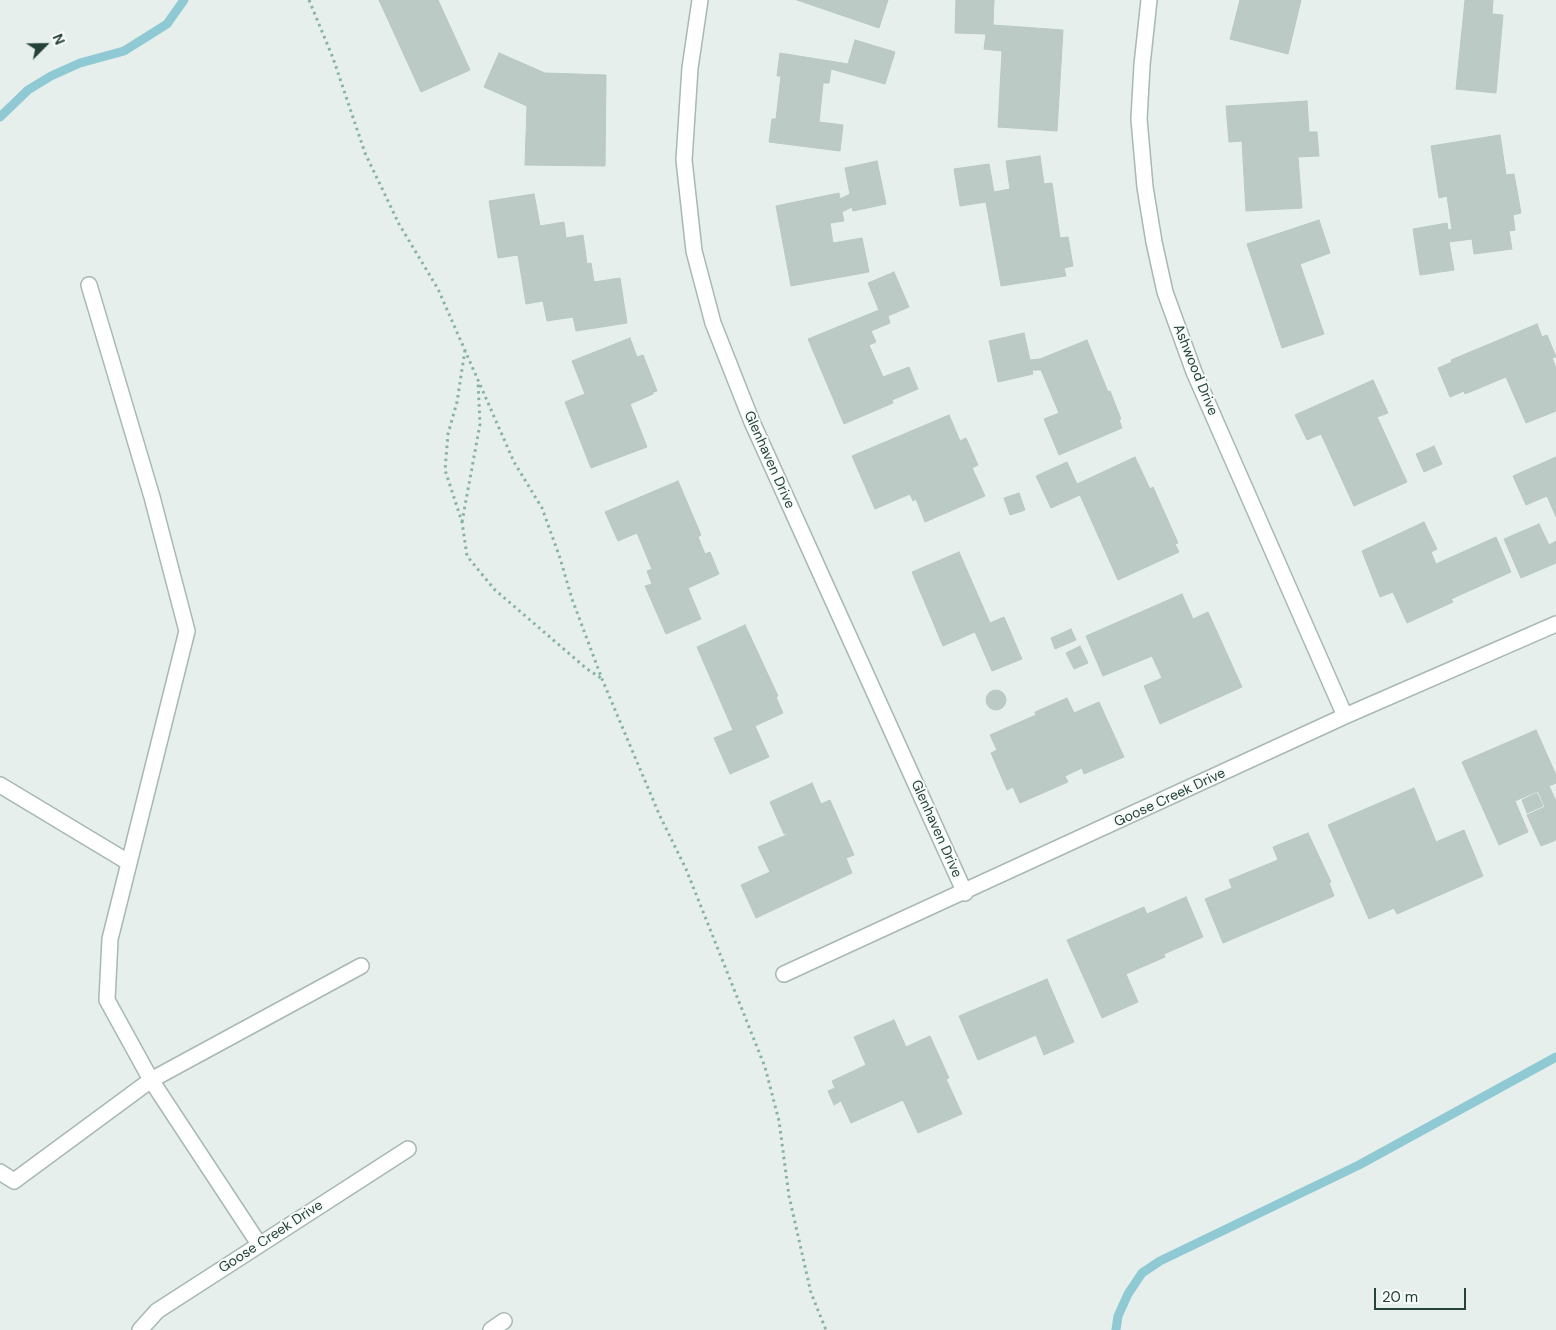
<!DOCTYPE html>
<html>
<head>
<meta charset="utf-8">
<style>
	body { margin:0 }
	#map { position:relative; width:1556px; height:1330px; overflow:hidden; background:#e6efeb; font-family:"DM Sans",sans-serif }
	canvas { display:block }
	.north { position:absolute; left:20px; top:20px; width:50px; height:50px; -webkit-text-stroke:4px #f7fbf9; paint-order:stroke; rotate:67deg; font-size:14px; font-weight:700; line-height:20px; text-align:center; color:#24423a }
	.north::after { content:''; display:block; margin:auto; width:18px; height:22px; background:#24423a; clip-path:polygon(50% 0,100% 100%,50% 72%,0 100%) }
	.scale { position:absolute; left:1374px; top:1288px; width:92px; height:22px; box-sizing:border-box; border:2px solid #24423a; border-top:0; padding-left:6px; font-size:15px; line-height:18px; white-space:nowrap; color:#24423a; -webkit-text-stroke:4px #f7fbf9; paint-order:stroke }
</style>
</head>
<body>
<div id="map">
<canvas width="1556" height="1330"></canvas>
<div class="north">N</div>
<div class="scale">20 m</div>
</div>
<script>
const ctx = document.querySelector('canvas').getContext('2d');
ctx.lineJoin = 'round';
function toPath(rows) {
  const path = new Path2D();
  for (const r of rows) {
    if (r.length === 3) {
      path.moveTo(r[0] + r[2], r[1]);
      path.arc(r[0], r[1], r[2], 0, 2 * Math.PI);
      continue;
    }
    path.moveTo(r[0], r[1]);
    for (let i = 2; i < r.length; i += 2) path.lineTo(r[i], r[i + 1]);
  }
  return path;
}
function trace(path, color, width, dash) {
  ctx.strokeStyle = color;
  ctx.lineWidth = width;
  ctx.lineCap = dash ? 'butt' : 'round';
  ctx.setLineDash(dash || []);
  ctx.stroke(path);
}
function paint(path, color) {
  ctx.fillStyle = color;
  ctx.fill(path, 'evenodd');
}
function drawText(font, color, halo, rows, align = 'center') {
  ctx.font = font + ' "DM Sans",sans-serif';
  ctx.lineWidth = 4;
  ctx.setLineDash([]);
  ctx.textBaseline = 'middle';
  ctx.strokeStyle = halo;
  ctx.fillStyle = color;
  for (const [text, x, y, turn = 0] of rows) {
    ctx.save();
    ctx.translate(x, y);
    ctx.rotate((+turn || 0) * Math.PI / 180);
    ctx.textAlign = isNaN(turn) ? turn : align;
    if (halo) ctx.strokeText(text, 0, 0);
    ctx.fillText(text, 0, 0);
    ctx.restore();
  }
}
const stream = toPath([
	[0,117,28,90,51,76,80,63,124,51,167,24,184,0],
	[1116,1330,1118,1316,1128,1294,1142,1273,1160,1261,1359,1165,1556,1057]
]);
const building = toPath([
	[379,0,438,0,470,70,421,92,379,0],
	[797,0,888,0,879,28,797,0],
	[956,0,994,0,993,25,1063,30,1057,131,998,127,1002,51,984,49,986,34,955,33,956,0],
	[1240,0,1301,0,1288,54,1230,39,1240,0],
	[1465,0,1493,0,1492,14,1503,15,1496,93,1456,89,1465,0],
	[855,40,895,52,885,84,831,69,829,83,823,83,819,122,843,125,840,151,769,142,772,119,776,119,781,76,777,76,780,53,848,64,855,40],
	[499,53,545,73,606,75,605,166,525,165,527,106,484,87,499,53],
	[1307,101,1309,132,1317,132,1319,156,1298,157,1302,208,1246,211,1242,141,1229,142,1226,106,1307,101],
	[1500,135,1506,175,1514,174,1521,213,1513,215,1515,230,1509,231,1512,249,1474,254,1472,239,1449,242,1454,270,1420,275,1413,229,1447,223,1448,230,1452,229,1447,196,1439,198,1431,146,1500,135],
	[1040,156,1044,184,1052,183,1060,238,1068,237,1073,266,1064,268,1066,276,1001,286,986,202,960,206,954,169,989,164,994,192,1010,189,1006,161,1040,156],
	[877,161,886,204,853,211,852,207,842,212,844,221,830,223,833,243,862,238,869,272,791,286,776,206,839,193,840,199,850,194,845,168,877,161],
	[534,194,540,226,564,222,566,238,583,235,587,264,591,263,594,282,620,278,627,323,576,331,573,317,547,321,543,301,526,304,518,255,498,258,489,201,534,194],
	[1319,220,1330,253,1300,264,1324,334,1282,348,1247,244,1319,220],
	[894,272,909,307,888,316,890,323,871,331,876,342,869,345,883,377,909,367,918,389,892,400,893,403,844,424,808,339,879,310,868,283,894,272],
	[1537,324,1542,337,1547,335,1556,357,1552,358,1556,368,1556,411,1526,423,1506,377,1465,394,1464,391,1450,397,1438,368,1452,362,1451,360,1537,324],
	[1024,333,1030,360,1040,359,1087,340,1108,392,1110,391,1121,419,1119,420,1122,428,1059,455,1044,419,1059,413,1041,370,1032,370,1033,374,998,382,989,341,1024,333],
	[630,338,637,357,643,355,657,391,653,392,653,394,630,404,647,447,591,468,565,402,585,394,572,361,630,338],
	[1373,380,1388,413,1377,417,1407,482,1354,506,1321,434,1307,440,1295,415,1373,380],
	[949,415,960,441,966,438,978,465,972,468,985,496,925,522,916,499,913,501,910,494,875,509,852,456,949,415],
	[1434,446,1442,464,1424,472,1416,454,1434,446],
	[1135,457,1150,489,1153,487,1178,543,1175,544,1179,552,1118,580,1080,495,1051,508,1036,476,1067,462,1077,484,1135,457],
	[1556,457,1556,517,1547,496,1526,505,1513,476,1556,457],
	[678,481,701,535,698,537,705,554,710,552,719,574,688,588,701,619,666,634,645,586,652,584,647,571,652,569,637,533,618,541,605,512,678,481],
	[1019,493,1025,510,1010,515,1004,498,1019,493],
	[1424,522,1437,549,1431,552,1436,564,1496,537,1511,572,1451,599,1453,602,1407,623,1393,592,1380,597,1362,551,1424,522],
	[1539,524,1549,545,1556,541,1556,563,1521,578,1504,539,1539,524],
	[959,552,990,623,1004,617,1022,659,992,671,975,632,943,646,912,572,959,552],
	[1182,594,1193,619,1208,612,1242,687,1160,724,1144,686,1162,678,1152,656,1103,676,1086,636,1182,594],
	[745,625,778,696,776,697,783,713,755,726,769,757,730,774,714,738,733,730,697,647,745,625],
	[1071,629,1076,640,1055,649,1051,638,1071,629],
	[1080,646,1088,663,1074,669,1066,653,1080,646],
	[996,700,10],
	[1067,698,1074,713,1099,702,1124,757,1084,774,1082,768,1065,776,1068,782,1020,803,1013,787,1007,790,991,753,997,750,990,735,1036,715,1035,712,1067,698],
	[1536,730,1556,775,1556,783,1549,786,1556,801,1556,840,1541,846,1527,815,1545,807,1538,791,1515,801,1528,832,1499,845,1462,762,1536,730],
	[812,783,821,804,830,800,854,855,846,858,852,873,756,918,741,885,770,872,758,847,791,833,784,834,770,802,812,783],
	[1414,788,1436,842,1464,830,1483,876,1397,914,1394,908,1369,919,1328,825,1414,788],
	[1537,793,1543,806,1527,813,1522,800,1537,793],
	[1308,833,1331,882,1329,883,1334,896,1223,943,1205,899,1232,888,1229,880,1278,860,1273,847,1308,833],
	[1186,897,1203,937,1164,954,1165,957,1126,974,1138,1002,1102,1018,1067,940,1144,907,1147,914,1186,897],
	[1047,979,1074,1042,1044,1055,1036,1035,978,1060,959,1016,1047,979],
	[894,1020,906,1047,930,1036,949,1078,946,1079,962,1114,918,1133,903,1100,851,1123,841,1101,834,1105,828,1091,835,1088,832,1081,866,1065,854,1037,894,1020]
]);
const path = toPath([
	[309,0,333,58,365,153,399,224,438,289,514,462,542,508,560,558,572,599,602,679,659,814,686,869,765,1067,779,1121,789,1196,811,1293,826,1330],
	[465,350,457,402,448,434,445,470,462,522,467,556,494,589,587,669,601,678],
	[462,522,480,424,478,382]
]);
const minor = toPath([
	[700,0,690,68,684,160,694,251,713,323,752,422,965,893],
	[1149,0,1142,65,1139,119,1145,187,1154,242,1165,292,1194,372,1345,716],
	[89,285,152,497,187,631,110,939,107,1000,151,1080,259,1244],
	[0,785,128,862],
	[784,974,1345,716,1556,624],
	[0,1172,14,1181,151,1080,361,966],
	[140,1330,157,1311,408,1149],
	[491,1330,504,1321]
]);
const streetNames = [
	["Ashwood Drive",1195,370,68],
	["Glenhaven Drive",769,460,66],
	["Goose Creek Drive",1170,798,-25],
	["Glenhaven Drive",936,829,66],
	["Goose Creek Drive",271,1237,-33]
];
trace(stream, '#8ec9d4', 9);
paint(building, '#bbcac4');
trace(building, '#b8c9c2', 1);
trace(minor, '#a8b8b2', 18);
trace(path, '#86b3a5', 3, [2.5, 4]);
trace(minor, '#fff', 15);
drawText('14px', '#24423a', '#f7fbf9', streetNames);
</script>
</body>
</html>
